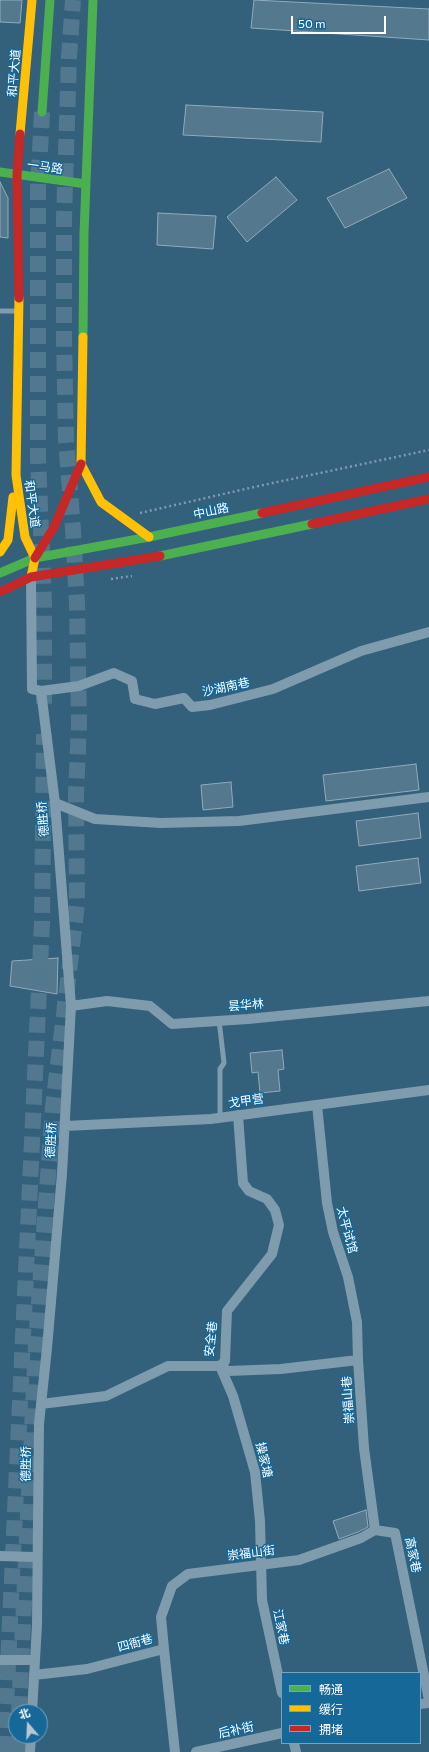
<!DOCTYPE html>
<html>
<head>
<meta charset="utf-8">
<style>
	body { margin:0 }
	#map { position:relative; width:429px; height:1752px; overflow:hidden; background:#33607b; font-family:Commissioner,"Noto Sans SC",sans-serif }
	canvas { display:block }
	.legend { position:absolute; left:281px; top:1672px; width:140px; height:72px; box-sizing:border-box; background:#166898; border:1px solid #73a4c1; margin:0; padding:5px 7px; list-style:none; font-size:12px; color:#fff }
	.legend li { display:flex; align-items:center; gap:8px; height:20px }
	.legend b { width:20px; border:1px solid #73a4c1 }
	.north { position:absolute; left:8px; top:1704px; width:40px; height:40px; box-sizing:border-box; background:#166898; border:1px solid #73a4c1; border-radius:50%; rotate:341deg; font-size:11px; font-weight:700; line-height:16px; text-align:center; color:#fff }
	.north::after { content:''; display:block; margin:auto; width:14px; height:18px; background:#b8c7d1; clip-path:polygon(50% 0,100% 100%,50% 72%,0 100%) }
	.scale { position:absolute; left:291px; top:16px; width:95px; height:18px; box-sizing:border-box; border:2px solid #fff; border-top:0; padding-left:5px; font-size:12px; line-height:14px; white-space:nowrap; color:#fff; -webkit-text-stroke:3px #166898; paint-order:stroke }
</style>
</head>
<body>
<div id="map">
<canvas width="429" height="1752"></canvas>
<ul class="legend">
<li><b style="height:5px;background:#4caf50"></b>畅通</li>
<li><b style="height:5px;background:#ffc107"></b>缓行</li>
<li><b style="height:5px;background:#c62828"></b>拥堵</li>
</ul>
<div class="north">北</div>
<div class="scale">50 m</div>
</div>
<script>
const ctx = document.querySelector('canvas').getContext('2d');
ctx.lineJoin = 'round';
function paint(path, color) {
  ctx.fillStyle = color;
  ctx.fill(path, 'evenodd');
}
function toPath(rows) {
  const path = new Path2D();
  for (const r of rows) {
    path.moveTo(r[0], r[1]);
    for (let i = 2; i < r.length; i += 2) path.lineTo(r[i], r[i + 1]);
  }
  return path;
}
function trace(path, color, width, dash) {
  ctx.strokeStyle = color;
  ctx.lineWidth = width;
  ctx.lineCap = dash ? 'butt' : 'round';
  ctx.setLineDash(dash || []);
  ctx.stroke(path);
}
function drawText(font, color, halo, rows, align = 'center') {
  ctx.font = font + ' Commissioner,"Noto Sans SC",sans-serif';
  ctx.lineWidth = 3;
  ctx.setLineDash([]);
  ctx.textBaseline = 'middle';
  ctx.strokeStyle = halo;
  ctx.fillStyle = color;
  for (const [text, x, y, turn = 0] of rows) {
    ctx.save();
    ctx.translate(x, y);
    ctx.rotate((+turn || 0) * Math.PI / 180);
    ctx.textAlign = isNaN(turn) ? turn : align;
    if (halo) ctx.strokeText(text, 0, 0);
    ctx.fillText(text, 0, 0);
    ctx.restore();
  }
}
const building = toPath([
	[0,0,22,0,20,23,0,22,0,0],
	[254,0,429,9,429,40,251,28,254,0],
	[186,105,323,112,321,142,183,135,186,105],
	[389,169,407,198,345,228,327,198,389,169],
	[276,177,297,200,247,242,227,217,276,177],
	[0,182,8,198,8,238,0,237,0,182],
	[158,213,216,216,213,249,157,245,158,213],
	[416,764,419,790,326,801,323,775,416,764],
	[231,782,233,807,203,810,201,785,231,782],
	[418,813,421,838,359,846,356,821,418,813],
	[418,858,421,883,359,891,356,866,418,858],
	[58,958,57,994,10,986,12,961,58,958],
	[282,1050,284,1069,278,1070,280,1091,260,1093,258,1072,252,1073,250,1053,282,1050],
	[366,1510,368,1527,358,1532,339,1539,333,1521,366,1510]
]);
const primaryTunnel = toPath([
	[42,112,38,189,38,458,44,602,44,706],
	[19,1712,36,1344,53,1107,77,904,76,795,79,725,77,603,73,530,66,440,64,338,64,218,69,57,73,0],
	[19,1736,19,1752],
	[4,1752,42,923,44,734]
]);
const path = toPath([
	[140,513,254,487,429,450],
	[111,579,132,576]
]);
const lane = toPath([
	[0,311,17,311],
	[219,1020,224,1063,220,1069,220,1118]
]);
const street = toPath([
	[31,577,32,689,41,691,55,803,71,1006,62,1174,47,1348,39,1424,37,1625,32,1712],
	[41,691,79,686,114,673,132,681,135,699,155,704,184,698,192,707,210,705,273,689,361,651,429,632],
	[55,803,95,819,161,823,239,821,429,797],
	[71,1006,107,1001,150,1006,172,1024,248,1019,429,1001],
	[317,1105,327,1203,333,1232,348,1277,357,1322,358,1360],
	[65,1126,211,1119,429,1090],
	[220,1366,233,1396,255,1472,260,1521,262,1600,282,1693],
	[220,1366,228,1371,281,1369,358,1360,364,1448,375,1530],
	[41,1404,106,1396,168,1366,220,1366,225,1361,227,1311,272,1254,279,1225,275,1210,267,1199,249,1191,243,1183,238,1115],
	[0,1556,35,1557],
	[164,1649,161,1617,172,1586,188,1574,299,1560,361,1538,375,1530,395,1533,429,1700],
	[0,1660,35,1660],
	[34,1675,87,1669,164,1649,175,1752],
	[420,1704,429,1703],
	[294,1743,296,1752],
	[30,1752,31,1736],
	[196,1752,282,1733]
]);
const fast = toPath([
	[42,112,50,0],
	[0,172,86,184],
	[83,337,84,234,93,0],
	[160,556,312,524],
	[0,573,35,558,149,537,262,513]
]);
const slow = toPath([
	[20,134,32,0],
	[19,298,16,475,25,537,35,558,31,577],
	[83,337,81,464,101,502,149,537],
	[0,552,8,540,13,497]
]);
const jam = toPath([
	[19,298,17,175,20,134],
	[262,513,429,477],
	[312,524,429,499],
	[35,558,54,527,81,464],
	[0,592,31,577,160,556]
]);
const streetNames = [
	["和平大道",14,73,-85],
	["一马路",45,167,8],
	["和平大道",32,504,82],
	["中山路",211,511,-12],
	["沙湖南巷",226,687,-12],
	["德胜桥",43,819,-95],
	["昙华林",246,1005,-5],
	["戈甲营",246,1101,-8],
	["德胜桥",51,1140,-87],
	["太平试馆",347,1230,75],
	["安全巷",211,1339,-84],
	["崇福山巷",348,1400,-94],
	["操家塘",264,1460,77],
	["德胜桥",26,1464,-89],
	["崇福山街",251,1553,-7],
	["高家巷",413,1555,78],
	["江家巷",281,1627,78],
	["四衙巷",135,1643,-15],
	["后补街",236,1730,-12]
];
paint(building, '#54788d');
trace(building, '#91abba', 1);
trace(primaryTunnel, '#52788f', 16, [16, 8]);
trace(path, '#7e9cad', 2.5, [2, 3]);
trace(lane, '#7e9cad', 5);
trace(street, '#7e9cad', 10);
trace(fast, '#4caf50', 9);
trace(slow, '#ffc107', 9);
trace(jam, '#c62828', 9);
drawText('12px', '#fff', '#166898', streetNames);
</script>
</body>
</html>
